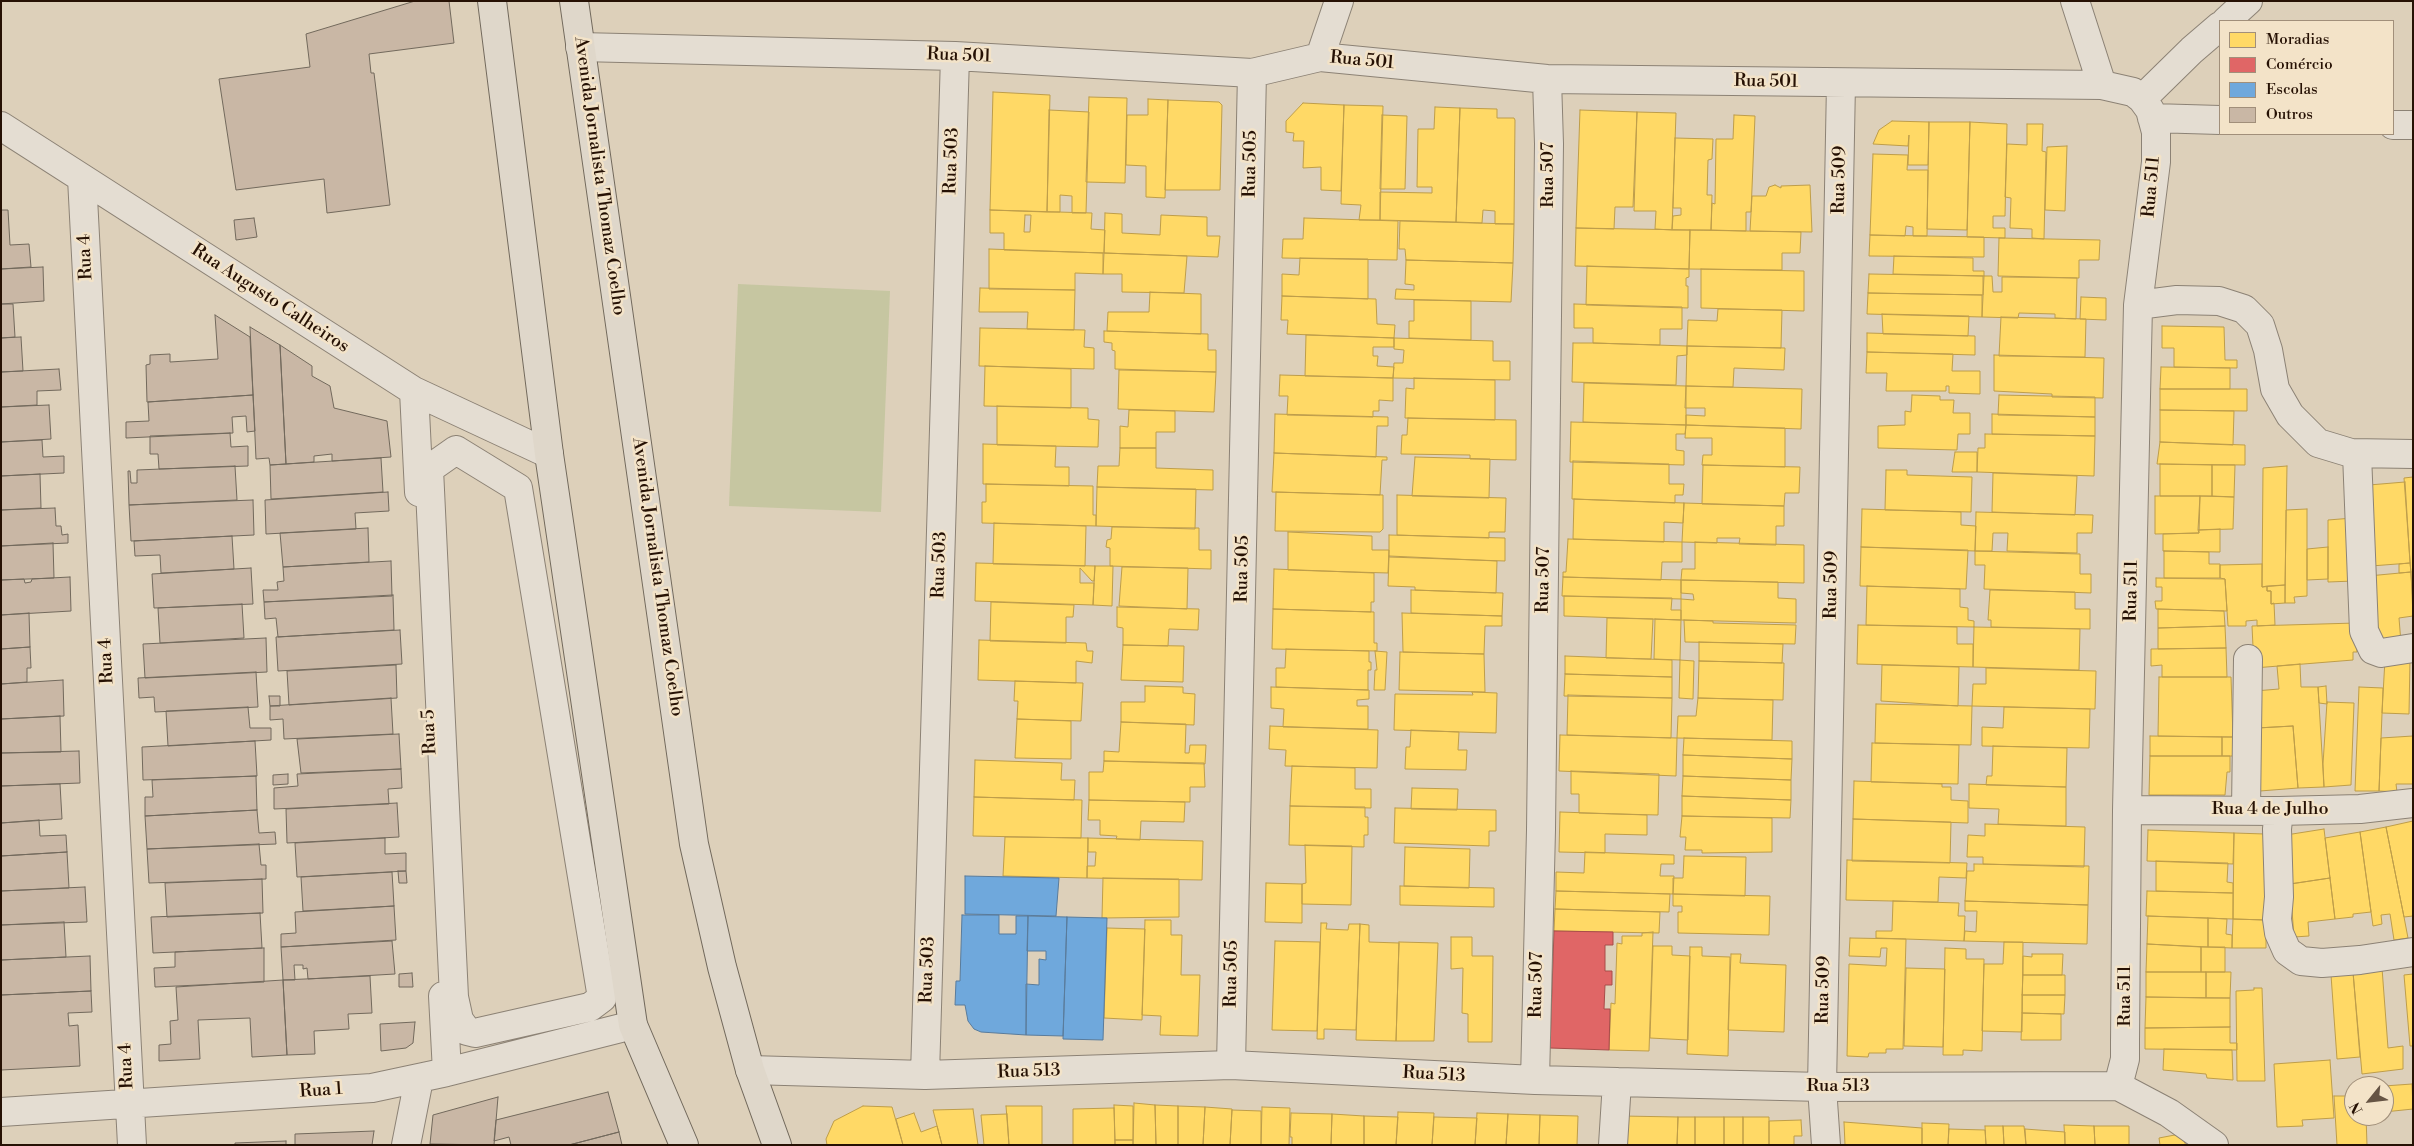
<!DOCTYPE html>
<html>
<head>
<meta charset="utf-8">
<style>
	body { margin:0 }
	#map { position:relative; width:2414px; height:1146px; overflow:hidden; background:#ddd0ba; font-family:"Libre Bodoni",serif }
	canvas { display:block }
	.frame { position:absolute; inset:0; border:2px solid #261104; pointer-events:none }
	.legend { position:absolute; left:2219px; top:20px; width:175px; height:115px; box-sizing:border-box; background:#f3e3c8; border:1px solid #a18f7a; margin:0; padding:6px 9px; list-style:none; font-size:15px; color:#261104 }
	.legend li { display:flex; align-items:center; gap:10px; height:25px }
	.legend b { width:25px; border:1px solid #a18f7a }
	.north { position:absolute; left:2344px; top:1076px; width:50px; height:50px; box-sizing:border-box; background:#f3e3c8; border:1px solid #a18f7a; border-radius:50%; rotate:241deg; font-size:14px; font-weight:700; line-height:20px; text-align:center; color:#261104 }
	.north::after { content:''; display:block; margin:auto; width:18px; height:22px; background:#665444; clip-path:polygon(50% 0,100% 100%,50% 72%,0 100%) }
</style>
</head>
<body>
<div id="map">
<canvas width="2414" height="1146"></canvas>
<div class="frame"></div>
<ul class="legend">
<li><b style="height:14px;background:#ffd966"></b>Moradias</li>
<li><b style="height:14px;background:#e06666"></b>Comércio</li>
<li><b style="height:14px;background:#6fa8dc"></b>Escolas</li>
<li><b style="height:14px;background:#c9b7a5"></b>Outros</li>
</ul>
<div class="north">N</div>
</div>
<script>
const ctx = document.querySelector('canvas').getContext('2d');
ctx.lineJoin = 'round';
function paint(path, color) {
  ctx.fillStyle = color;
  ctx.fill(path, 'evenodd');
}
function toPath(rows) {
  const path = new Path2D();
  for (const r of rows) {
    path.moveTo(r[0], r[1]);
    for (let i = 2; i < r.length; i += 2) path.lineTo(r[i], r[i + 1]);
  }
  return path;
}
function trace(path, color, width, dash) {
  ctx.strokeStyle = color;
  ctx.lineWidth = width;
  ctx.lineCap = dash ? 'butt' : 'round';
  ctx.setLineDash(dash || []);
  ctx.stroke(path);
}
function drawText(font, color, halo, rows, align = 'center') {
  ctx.font = font + ' "Libre Bodoni",serif';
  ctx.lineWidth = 5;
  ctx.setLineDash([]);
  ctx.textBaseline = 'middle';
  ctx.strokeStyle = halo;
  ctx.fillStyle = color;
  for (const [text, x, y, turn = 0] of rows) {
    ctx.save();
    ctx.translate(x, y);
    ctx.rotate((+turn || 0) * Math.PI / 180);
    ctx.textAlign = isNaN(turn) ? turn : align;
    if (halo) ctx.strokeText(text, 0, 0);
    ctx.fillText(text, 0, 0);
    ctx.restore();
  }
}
const green = toPath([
	[738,284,890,291,881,512,729,506]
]);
const homes = toPath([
	[993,92,1050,95,1047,212,990,210,993,92],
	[1089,97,1127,98,1125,183,1086,182,1089,97],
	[1148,99,1168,100,1165,198,1146,197,1146,166,1126,165,1127,115,1148,115,1148,99],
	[1168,100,1219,102,1222,105,1220,190,1165,190,1168,100],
	[1303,103,1344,105,1341,191,1321,190,1321,167,1303,168,1304,141,1293,141,1294,133,1286,132,1286,121,1303,103],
	[1344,105,1383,106,1380,220,1359,220,1361,205,1341,204,1344,105],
	[1435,107,1460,108,1456,222,1380,220,1380,192,1432,193,1432,187,1417,187,1418,129,1434,129,1435,107],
	[1460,108,1497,109,1497,118,1514,118,1515,120,1514,224,1495,224,1495,211,1483,210,1482,223,1456,222,1460,108],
	[1049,110,1089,112,1086,213,1072,213,1072,196,1060,195,1060,212,1047,212,1049,110],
	[1580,110,1637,112,1633,207,1615,207,1614,229,1576,228,1580,110],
	[1637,112,1676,113,1672,230,1655,229,1656,211,1634,211,1637,112],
	[1382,115,1407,116,1405,189,1380,189,1382,115],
	[1734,115,1755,116,1751,212,1746,212,1746,231,1711,230,1712,203,1715,204,1716,139,1733,139,1734,115],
	[1892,121,1929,122,1928,165,1908,165,1909,135,1908,146,1873,144,1879,130,1892,121],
	[1929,122,1970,122,1967,230,1927,229,1929,122],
	[1970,122,2007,124,2005,216,1993,216,1993,228,2005,228,2005,238,1967,237,1970,122],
	[2027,124,2043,124,2042,151,2046,152,2044,239,2032,238,2032,229,2010,228,2011,198,2005,197,2007,144,2027,145,2027,124],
	[1675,138,1713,139,1712,159,1708,160,1707,195,1712,195,1711,230,1672,230,1673,216,1681,215,1681,208,1673,208,1675,138],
	[2067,146,2065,211,2045,210,2047,147,2067,146],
	[1873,154,1908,155,1907,170,1928,170,1927,236,1913,236,1913,227,1906,226,1905,236,1870,235,1873,154],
	[1775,185,1781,188,1781,186,1810,185,1812,232,1750,231,1752,196,1766,196,1769,187,1775,185],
	[990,210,1092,213,1091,229,1105,230,1104,253,1004,250,1004,233,990,233,990,210],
	[1025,215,1031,215,1030,232,1024,232,1025,215],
	[1105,213,1122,214,1122,233,1160,235,1161,215,1207,217,1207,236,1220,236,1218,257,1104,253,1105,213],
	[1304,218,1398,221,1397,260,1282,258,1283,239,1303,239,1304,218],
	[1400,221,1514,224,1513,263,1406,260,1405,249,1399,249,1400,221],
	[1576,228,1690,230,1689,269,1575,266,1576,228],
	[1690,230,1801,232,1800,253,1782,253,1782,270,1689,269,1690,230],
	[1870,235,1984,237,1984,257,1869,256,1870,235],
	[1999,238,2100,240,2099,260,2079,260,2079,278,1998,276,1999,238],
	[989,249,1103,253,1103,274,1075,273,1075,290,989,289,989,249],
	[1104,253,1187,256,1184,293,1122,292,1122,274,1103,274,1104,253],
	[1894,256,1973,258,1973,271,1984,271,1984,276,1893,274,1894,256],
	[1300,258,1368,259,1368,299,1282,296,1282,274,1299,275,1300,258],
	[1406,260,1513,263,1511,302,1395,299,1396,289,1414,290,1414,285,1405,284,1406,260],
	[1587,266,1689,269,1689,277,1686,278,1686,286,1688,286,1688,308,1586,305,1587,266],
	[1701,269,1804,271,1804,311,1701,308,1701,269],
	[1869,274,1983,276,1983,295,1868,293,1869,274],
	[1984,276,1992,276,1993,292,2002,292,2002,277,2077,278,2076,319,2055,318,2055,314,2019,313,2018,318,1982,317,1984,276],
	[980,288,1075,290,1074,330,1027,329,1028,312,979,312,980,288],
	[1150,292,1201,294,1201,334,1107,331,1108,312,1149,312,1150,292],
	[1868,293,1982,295,1982,317,1867,314,1868,293],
	[1282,296,1376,299,1377,324,1395,325,1394,338,1287,334,1288,320,1281,320,1282,296],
	[2081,297,2106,298,2106,320,2080,319,2081,297],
	[1414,300,1471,301,1471,340,1409,338,1409,321,1414,321,1414,300],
	[1574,304,1682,307,1682,329,1660,329,1660,345,1593,343,1593,328,1574,328,1574,304],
	[1718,309,1782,310,1781,348,1687,346,1688,320,1717,321,1718,309],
	[1882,314,1969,316,1968,336,1883,334,1882,314],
	[2001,317,2086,319,2085,357,1999,356,2001,317],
	[2162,326,2224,327,2225,360,2237,360,2237,368,2174,367,2174,348,2162,348,2162,326],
	[980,328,1085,330,1084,347,1094,348,1094,369,979,366,980,328],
	[1104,331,1208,334,1208,350,1216,350,1216,372,1115,369,1115,351,1112,350,1112,343,1104,342,1104,331],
	[1867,333,1975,336,1975,355,1867,352,1867,333],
	[1306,335,1394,338,1394,347,1373,347,1373,356,1378,356,1377,366,1394,367,1393,378,1305,376,1306,335],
	[1394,338,1493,341,1493,361,1510,361,1510,380,1393,378,1394,363,1403,363,1404,350,1394,349,1394,338],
	[1573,343,1593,343,1687,346,1687,355,1677,356,1676,385,1572,382,1573,343],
	[1687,346,1785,348,1784,370,1734,368,1733,387,1686,386,1687,346],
	[1867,352,1953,354,1952,371,1980,371,1980,394,1949,393,1949,386,1946,386,1946,391,1886,391,1887,373,1866,373,1867,352],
	[1994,355,2104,358,2103,398,2052,397,2052,394,1994,391,1994,355],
	[985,366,1071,369,1071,408,984,406,985,366],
	[2161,367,2230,368,2230,389,2160,389,2161,367],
	[1119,370,1216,372,1214,412,1118,409,1119,370],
	[1280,375,1393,378,1393,401,1379,400,1379,411,1373,411,1373,417,1287,415,1288,396,1279,396,1280,375],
	[1414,378,1495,380,1495,420,1405,418,1406,388,1414,389,1414,378],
	[1584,383,1686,386,1686,425,1583,422,1584,383],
	[1686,386,1802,389,1801,429,1686,425,1686,415,1705,416,1705,408,1685,408,1686,386],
	[2160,389,2247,389,2247,411,2160,410,2160,389],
	[1912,395,1940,396,1940,400,1954,400,1953,413,1970,413,1970,434,1958,434,1957,450,1878,448,1878,426,1905,425,1905,411,1911,412,1912,395],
	[1999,395,2095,397,2095,417,1998,415,1999,395],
	[997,406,1088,408,1088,419,1099,420,1098,447,997,445,997,406],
	[1129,410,1175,411,1175,432,1156,432,1156,448,1120,448,1120,426,1128,427,1129,410],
	[2160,410,2234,411,2233,445,2160,442,2160,410],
	[1275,414,1388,417,1388,426,1377,426,1376,457,1274,453,1275,414],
	[1992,414,2095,417,2095,436,1992,434,1992,414],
	[1408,418,1516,420,1516,460,1470,459,1470,455,1401,454,1402,435,1407,435,1408,418],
	[1571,422,1686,425,1685,434,1676,434,1676,450,1684,451,1684,465,1570,462,1571,422],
	[1686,425,1785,428,1785,467,1702,465,1703,455,1712,455,1712,438,1685,438,1686,425],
	[1985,434,2095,436,2094,476,1977,472,1978,448,1985,448,1985,434],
	[2160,442,2245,445,2245,465,2157,464,2160,442],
	[983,444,1056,446,1055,467,1069,467,1069,486,983,484,983,444],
	[1120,448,1156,448,1156,468,1213,470,1213,490,1097,487,1098,466,1119,466,1120,448],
	[1955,452,1977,452,1977,472,1952,472,1955,452],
	[1274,453,1387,457,1387,460,1382,460,1380,495,1272,492,1274,453],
	[1415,457,1490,459,1489,498,1412,496,1415,457],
	[1573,461,1669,464,1669,484,1684,484,1683,495,1675,495,1675,503,1572,499,1573,461],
	[2160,464,2212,465,2212,496,2160,496,2160,464],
	[1703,465,1800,467,1799,493,1785,493,1784,506,1702,504,1703,465],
	[2212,465,2235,465,2234,497,2212,496,2212,465],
	[2287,466,2285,585,2262,587,2263,468,2287,466],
	[1886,470,1907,470,1907,475,1972,477,1971,512,1885,510,1886,470],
	[1993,473,2077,476,2075,515,1992,512,1993,473],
	[2413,477,2413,602,2404,478,2413,477],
	[2405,482,2410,563,2371,566,2369,485,2405,482],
	[986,484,1093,486,1093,515,1096,515,1096,526,982,523,982,502,986,502,986,484],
	[1097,487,1196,489,1195,529,1096,526,1097,487],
	[1276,492,1383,495,1383,529,1380,532,1275,531,1276,492],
	[1397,495,1506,498,1505,532,1489,532,1489,538,1397,535,1397,495],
	[2155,496,2200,496,2199,533,2155,534,2155,496],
	[2200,496,2234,497,2233,529,2198,530,2200,496],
	[1574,499,1684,503,1683,523,1664,522,1664,542,1573,539,1574,499],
	[1684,503,1784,506,1784,526,1776,526,1776,545,1739,544,1740,538,1717,538,1717,543,1682,542,1684,503],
	[1862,509,1961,512,1961,525,1976,526,1975,551,1861,547,1862,509],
	[2307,509,2307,596,2294,597,2295,603,2285,603,2286,510,2307,509],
	[1976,512,2093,515,2092,533,2077,533,2077,553,2007,551,2008,533,1993,533,1992,551,1975,551,1976,512],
	[2353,518,2354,581,2328,582,2328,520,2353,518],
	[994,523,1086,526,1085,566,993,564,994,523],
	[1112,527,1199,528,1199,550,1211,550,1211,569,1110,566,1110,548,1106,547,1107,540,1111,539,1112,527],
	[2220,529,2220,552,2163,551,2163,534,2199,533,2198,530,2220,529],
	[1288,532,1372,536,1372,550,1389,550,1388,573,1288,570,1288,532],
	[1389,535,1505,538,1505,561,1389,557,1389,535],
	[1568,539,1682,542,1682,562,1662,562,1661,580,1563,577,1563,572,1566,572,1568,539],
	[1695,542,1804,545,1804,583,1681,580,1682,569,1695,569,1695,542],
	[1861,547,1968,550,1966,589,1860,586,1861,547],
	[2328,547,2328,579,2307,580,2307,549,2328,547],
	[1975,551,2080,554,2080,574,2091,574,2091,593,1984,589,1985,565,1975,565,1975,551],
	[2164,551,2209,552,2209,564,2220,564,2220,578,2164,578,2164,551],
	[1389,556,1497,561,1496,593,1415,590,1415,587,1388,586,1389,556],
	[976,563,1095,566,1094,581,1092,581,1080,568,1080,583,1094,583,1093,605,975,601,976,563],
	[2410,563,2411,572,2399,573,2399,564,2410,563],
	[2262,564,2262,587,2267,586,2267,591,2271,591,2271,604,2274,603,2275,625,2257,626,2257,620,2246,621,2246,626,2228,626,2225,579,2220,578,2220,565,2262,564],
	[1095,566,1113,566,1112,606,1093,605,1095,566],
	[1122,567,1188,568,1187,609,1119,606,1122,567],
	[1274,569,1374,573,1374,602,1371,602,1371,612,1273,609,1274,569],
	[2411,572,2413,616,2399,618,2401,643,2371,637,2368,576,2411,572],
	[1563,577,1681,580,1681,599,1562,596,1563,577],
	[2156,578,2225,579,2227,611,2156,609,2155,601,2162,601,2162,587,2156,587,2156,578],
	[1681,580,1778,582,1778,598,1796,599,1796,623,1681,620,1681,599,1694,600,1693,594,1681,593,1681,580],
	[2285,585,2285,603,2271,604,2271,591,2267,591,2267,586,2285,585],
	[1867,586,1960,589,1960,607,1968,608,1968,620,1974,621,1974,627,1866,625,1867,586],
	[1411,590,1503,593,1502,616,1411,613,1411,590],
	[1990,590,2075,592,2075,609,2090,609,2090,629,1991,627,1991,620,1988,620,1990,590],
	[1564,596,1672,598,1671,610,1681,610,1681,620,1564,616,1564,596],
	[991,602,1074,605,1073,617,1066,617,1066,643,990,641,991,602],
	[1117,607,1199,609,1198,630,1169,629,1168,646,1123,645,1123,628,1117,627,1117,607],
	[1273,609,1374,612,1374,643,1377,643,1377,651,1272,649,1273,609],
	[2158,609,2224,611,2225,626,2158,628,2158,609],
	[1402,613,1502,616,1502,626,1485,626,1484,654,1403,652,1402,613],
	[1607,618,1653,619,1651,659,1606,658,1607,618],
	[1655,619,1681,620,1680,660,1654,659,1655,619],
	[1684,620,1713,621,1713,623,1796,625,1795,644,1685,642,1684,620],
	[2356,623,2357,652,2353,652,2353,660,2254,668,2252,626,2356,623],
	[1858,625,1957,627,1957,644,1973,644,1973,667,1857,664,1858,625],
	[2225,626,2226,648,2158,649,2158,628,2225,626],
	[1974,627,2080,629,2079,670,1973,667,1974,627],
	[979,640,1086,643,1087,651,1093,651,1092,663,1076,661,1076,683,978,680,979,640],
	[1699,642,1783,644,1782,663,1699,661,1699,642],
	[1123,645,1184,646,1183,682,1121,680,1123,645],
	[2226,648,2227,677,2162,677,2162,665,2151,666,2151,649,2226,648],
	[1286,649,1369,651,1369,662,1371,662,1371,670,1368,670,1368,690,1276,687,1276,668,1285,668,1286,649],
	[1375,651,1387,652,1385,690,1374,690,1375,670,1377,670,1375,651],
	[1400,652,1484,654,1485,692,1399,690,1400,652],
	[1565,656,1672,660,1672,677,1565,674,1565,656],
	[2385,659,2410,659,2409,714,2382,713,2385,659],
	[1680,660,1694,661,1693,699,1679,698,1680,660],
	[1699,661,1784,663,1783,700,1698,698,1699,661],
	[2300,664,2301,687,2318,687,2324,787,2298,788,2293,726,2257,728,2255,691,2279,689,2277,666,2300,664],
	[1882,665,1959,667,1958,706,1881,701,1882,665],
	[1986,668,2096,671,2095,709,1972,706,1973,684,1986,684,1986,668],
	[1565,674,1672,677,1672,698,1564,696,1565,674],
	[2159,677,2231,677,2233,737,2158,736,2159,677],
	[1015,681,1083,683,1081,721,1017,719,1018,701,1014,701,1015,681],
	[1145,686,1183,687,1183,693,1195,694,1194,725,1121,722,1121,702,1145,702,1145,686],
	[2326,686,2327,704,2319,703,2318,687,2326,686],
	[1271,687,1369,690,1369,699,1357,700,1357,706,1368,706,1368,729,1283,727,1284,709,1271,708,1271,687],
	[2359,687,2383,688,2379,791,2355,791,2359,687],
	[1472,692,1497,693,1496,733,1394,730,1395,694,1473,695,1472,692],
	[1568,695,1672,698,1671,738,1567,735,1568,695],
	[1698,698,1773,700,1772,740,1677,738,1678,716,1696,716,1698,698],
	[2327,702,2354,703,2351,785,2324,787,2323,764,2327,702],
	[1876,704,1972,706,1971,745,1875,743,1876,704],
	[2004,707,2090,709,2089,748,1982,746,1982,727,2003,728,2004,707],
	[1017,719,1071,721,1071,759,1015,758,1017,719],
	[1121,722,1186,724,1185,753,1189,753,1190,745,1206,745,1205,764,1104,761,1104,751,1119,752,1121,722],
	[1270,726,1378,730,1377,768,1285,766,1286,750,1269,749,1270,726],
	[2293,726,2298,788,2260,791,2257,728,2293,726],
	[1411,730,1459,732,1458,750,1467,750,1466,770,1405,769,1406,747,1410,747,1411,730],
	[1560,735,1677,738,1676,776,1559,771,1560,735],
	[2150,736,2222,737,2222,756,2150,756,2150,736],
	[2413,736,2413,784,2396,784,2397,792,2379,791,2381,738,2413,736],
	[2222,737,2233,737,2234,756,2222,756,2222,737],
	[1684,738,1792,741,1792,759,1683,755,1684,738],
	[1872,743,1959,745,1958,784,1871,782,1872,743],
	[1993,746,2067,748,2066,787,1986,785,1987,776,1992,776,1993,746],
	[1683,755,1792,759,1791,780,1683,776,1683,755],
	[2150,756,2230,756,2230,772,2227,772,2225,795,2149,795,2150,756],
	[975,760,1062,763,1061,780,1075,780,1074,800,974,797,975,760],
	[1104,761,1204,763,1205,787,1190,787,1190,802,1089,800,1089,772,1103,772,1104,761],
	[1292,766,1355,768,1355,789,1371,789,1371,808,1290,806,1292,766],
	[1571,771,1659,774,1658,815,1579,813,1579,794,1571,794,1571,771],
	[1683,776,1791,780,1791,800,1682,796,1683,776],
	[1854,781,1942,784,1942,787,1951,787,1951,800,1968,801,1968,823,1853,819,1854,781],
	[1969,784,2066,787,2066,826,1998,824,1999,809,1969,808,1969,784],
	[1412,788,1458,789,1457,810,1411,809,1412,788],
	[1682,796,1791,800,1790,818,1682,816,1682,796],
	[974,797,1082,800,1081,838,973,836,974,797],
	[1089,800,1185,802,1184,822,1141,821,1140,840,1116,839,1117,836,1100,835,1100,820,1088,820,1089,800],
	[1290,806,1365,807,1365,817,1368,817,1368,835,1364,835,1364,847,1289,845,1290,806],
	[1395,808,1496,810,1496,831,1489,831,1489,846,1394,843,1395,808],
	[1560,812,1647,815,1647,835,1605,834,1605,853,1559,852,1560,812],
	[1682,816,1772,818,1772,852,1702,853,1702,850,1685,850,1686,837,1680,837,1682,816],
	[1853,819,1951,822,1950,863,1852,861,1853,819],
	[2413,821,2413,916,2404,917,2386,827,2413,821],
	[1985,824,2085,827,2084,867,1983,864,1983,857,1967,857,1968,835,1985,836,1985,824],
	[2386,827,2404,917,2408,938,2394,940,2390,914,2381,915,2382,924,2373,926,2360,832,2386,827],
	[2324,829,2330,878,2290,884,2286,835,2324,829],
	[2148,830,2234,833,2233,864,2147,861,2148,830],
	[2360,832,2371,912,2353,914,2353,917,2335,919,2325,838,2360,832],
	[2234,833,2265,834,2266,920,2233,919,2234,833],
	[1005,837,1088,838,1087,878,1003,876,1005,837],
	[1088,838,1203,841,1202,880,1087,878,1087,866,1095,866,1096,852,1088,852,1088,838],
	[1305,845,1352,846,1351,905,1302,904,1302,884,1306,883,1305,845],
	[1405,847,1470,849,1469,888,1404,886,1405,847],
	[1585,852,1674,855,1674,864,1661,864,1660,876,1674,876,1673,894,1556,891,1556,872,1584,873,1585,852],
	[1684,856,1746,857,1745,896,1673,894,1673,878,1683,878,1684,856],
	[1847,860,1967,863,1966,878,1939,877,1938,902,1846,900,1847,860],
	[2156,861,2228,863,2227,882,2233,883,2233,893,2156,891,2156,861],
	[1974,864,2089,866,2088,905,1965,901,1967,871,1974,871,1974,864],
	[1103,878,1179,879,1179,917,1102,918,1103,878],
	[2330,878,2335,919,2308,922,2309,936,2294,937,2290,884,2330,878],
	[1266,883,1302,884,1302,923,1265,922,1266,883],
	[1400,886,1494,888,1494,907,1400,905,1400,886],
	[1556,891,1670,894,1669,912,1555,909,1556,891],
	[2147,891,2233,893,2233,919,2146,916,2147,891],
	[1673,894,1770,896,1769,935,1678,933,1678,912,1682,912,1682,906,1673,906,1673,894],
	[1893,901,1959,903,1958,916,1965,916,1964,941,1876,938,1876,931,1892,931,1893,901],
	[1965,901,2088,905,2087,944,1964,941,1965,931,1976,932,1977,911,1965,911,1965,901],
	[1555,909,1660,912,1659,933,1554,931,1555,909],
	[2148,916,2208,918,2208,947,2147,944,2148,916],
	[2208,918,2227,919,2226,934,2232,935,2232,948,2208,947,2208,918],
	[2233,919,2266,920,2266,948,2232,948,2233,919],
	[1145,920,1171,920,1171,935,1182,935,1181,975,1200,975,1198,1036,1160,1035,1161,1016,1142,1015,1145,920],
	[1321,923,1327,923,1326,929,1348,930,1349,924,1360,924,1356,1030,1324,1029,1324,1039,1317,1039,1321,923],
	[1360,924,1369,925,1369,942,1399,943,1396,1041,1356,1040,1360,924],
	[1107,928,1145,929,1142,1020,1104,1018,1107,928],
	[1653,932,1649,1051,1609,1050,1611,1003,1615,1004,1617,943,1622,944,1622,936,1642,936,1642,933,1653,932],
	[1451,937,1472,937,1472,956,1493,956,1492,1042,1468,1042,1468,1014,1462,1013,1463,968,1451,969,1451,937],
	[1850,938,1906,939,1903,1049,1886,1049,1886,1053,1869,1053,1868,1057,1847,1056,1849,964,1886,966,1887,948,1881,948,1880,957,1849,956,1850,938],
	[1275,941,1320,942,1317,1031,1272,1030,1275,941],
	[1399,942,1438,943,1434,1041,1396,1041,1399,942],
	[2004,942,2023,942,2022,1032,1982,1031,1984,964,2003,964,2004,942],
	[2147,944,2201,947,2201,972,2146,972,2147,944],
	[1653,946,1672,946,1672,955,1690,956,1688,1040,1650,1038,1653,946],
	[1690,947,1702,947,1702,956,1730,957,1728,1056,1687,1054,1690,947],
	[2201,947,2225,947,2225,972,2201,972,2201,947],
	[1945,948,1966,949,1966,959,1984,959,1982,1051,1963,1050,1963,1055,1943,1055,1945,948],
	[1731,954,1741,954,1740,963,1786,965,1784,1032,1728,1030,1731,954],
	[2032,954,2063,954,2062,975,2023,975,2023,956,2032,957,2032,954],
	[1906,968,1945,969,1943,1047,1904,1046,1906,968],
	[2382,968,2388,1048,2403,1046,2403,1069,2362,1074,2353,972,2382,968],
	[2146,972,2206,972,2206,998,2146,997,2146,972],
	[2206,972,2231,972,2230,998,2206,998,2206,972],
	[2353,972,2360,1057,2337,1059,2331,975,2353,972],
	[2413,974,2413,1046,2410,1046,2404,975,2413,974],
	[2023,975,2065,975,2065,995,2022,995,2023,975],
	[2254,988,2262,988,2265,1081,2237,1081,2236,991,2254,990,2254,988],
	[2022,995,2065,995,2064,1014,2022,1013,2022,995],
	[2146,997,2230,998,2230,1027,2145,1028,2146,997],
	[2022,1013,2061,1014,2061,1040,2021,1040,2022,1013],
	[2230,1027,2230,1043,2237,1043,2237,1050,2145,1049,2145,1028,2230,1027],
	[2164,1049,2232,1050,2233,1080,2207,1078,2206,1074,2163,1070,2164,1049],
	[2330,1060,2334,1118,2302,1120,2303,1126,2277,1127,2274,1064,2330,1060],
	[2412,1084,2413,1109,2384,1112,2384,1086,2412,1084],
	[2334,1096,2354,1096,2354,1116,2366,1116,2367,1145,2337,1145,2334,1096],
	[1134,1103,1155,1105,1156,1145,1133,1145,1134,1103],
	[1114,1105,1133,1106,1133,1140,1115,1140,1114,1105],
	[1155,1105,1178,1106,1178,1145,1156,1145,1155,1105],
	[863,1106,892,1107,903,1145,827,1145,826,1139,834,1121,863,1106],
	[1006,1106,1042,1106,1042,1145,1009,1145,1006,1106],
	[1178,1106,1205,1107,1203,1145,1178,1145,1178,1106],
	[1205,1107,1232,1109,1230,1145,1203,1145,1205,1107],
	[1262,1107,1290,1108,1289,1145,1261,1145,1262,1107],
	[1114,1108,1115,1145,1073,1145,1073,1109,1114,1108],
	[973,1109,978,1145,942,1145,933,1110,973,1109],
	[1232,1110,1261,1111,1261,1145,1230,1145,1232,1110],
	[1398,1112,1434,1113,1432,1145,1396,1145,1398,1112],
	[914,1113,921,1132,937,1126,942,1145,903,1145,896,1119,914,1113],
	[1291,1113,1332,1114,1331,1145,1292,1145,1292,1137,1290,1137,1291,1113],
	[1477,1113,1508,1114,1506,1145,1475,1145,1477,1113],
	[1007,1114,1009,1145,984,1145,981,1115,1007,1114],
	[1332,1114,1364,1116,1364,1145,1331,1145,1332,1114],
	[1508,1114,1540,1115,1539,1145,1506,1145,1508,1114],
	[1540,1115,1578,1116,1577,1145,1539,1145,1540,1115],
	[1364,1116,1398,1117,1396,1145,1364,1145,1364,1116],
	[1622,1116,1678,1117,1677,1145,1622,1145,1622,1116],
	[1434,1117,1477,1118,1475,1145,1432,1145,1434,1117],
	[1678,1117,1695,1117,1695,1145,1677,1145,1678,1117],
	[1695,1117,1724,1117,1724,1145,1695,1145,1695,1117],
	[1724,1117,1743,1117,1743,1145,1724,1145,1724,1117],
	[1743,1117,1769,1117,1769,1145,1743,1145,1743,1117],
	[1801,1120,1802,1136,1794,1136,1794,1145,1769,1145,1769,1121,1801,1120],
	[1844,1122,1922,1128,1922,1145,1845,1145,1844,1122],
	[1922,1123,1949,1124,1948,1145,1922,1145,1922,1123],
	[2064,1125,2094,1126,2095,1145,2065,1145,2064,1125],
	[1985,1126,2003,1126,2004,1145,1986,1145,1985,1126],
	[2003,1126,2024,1126,2026,1145,2004,1145,2003,1126],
	[2094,1126,2129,1126,2129,1145,2095,1145,2094,1126],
	[1949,1129,1985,1130,1986,1145,1948,1145,1949,1129],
	[2025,1129,2065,1132,2065,1145,2026,1145,2025,1129],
	[2180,1134,2186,1145,2160,1145,2159,1138,2180,1134],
	[1115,1140,1133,1140,1133,1145,1115,1145,1115,1140]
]);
const shops = toPath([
	[1554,931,1613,932,1613,945,1605,945,1605,971,1612,971,1612,985,1605,985,1604,1009,1610,1009,1609,1050,1550,1048,1554,931]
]);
const schools = toPath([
	[965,876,1059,878,1056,916,965,914,965,876],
	[962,915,999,915,999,934,1016,934,1016,916,1028,916,1026,1035,981,1032,974,1029,968,1021,965,1005,955,1005,956,981,960,981,962,915],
	[1028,916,1067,917,1063,1036,1026,1035,1026,984,1039,985,1039,959,1046,960,1046,951,1027,951,1028,916],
	[1067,917,1107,918,1103,1040,1063,1039,1067,917]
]);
const building = toPath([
	[415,1,449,1,454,43,369,54,371,73,374,73,390,205,327,213,324,179,236,190,219,79,310,67,306,34,415,1],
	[1,210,8,210,10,245,29,244,31,267,1,269,1,210],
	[254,218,257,237,236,240,234,220,254,218],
	[43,267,44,301,1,304,1,269,43,267],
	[1,304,13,304,15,337,1,338,1,304],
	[215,315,250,337,253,395,147,402,146,365,150,364,150,355,170,354,170,362,218,359,215,315],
	[250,327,280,345,286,464,270,465,269,458,256,459,250,327],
	[21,337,23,371,1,372,1,338,21,337],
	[280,345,312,366,312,376,330,386,334,408,387,421,391,457,332,461,332,454,314,456,314,462,286,464,280,345],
	[59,369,61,390,37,391,37,405,1,407,1,372,59,369],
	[253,395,255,431,247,432,246,416,232,417,233,433,126,438,126,422,149,421,148,402,253,395],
	[49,405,51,439,1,442,1,407,49,405],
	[230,433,231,447,248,446,248,466,159,469,158,454,150,454,150,436,230,433],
	[42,440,43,457,64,456,64,473,1,476,1,442,42,440],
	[381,458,383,492,271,499,270,465,381,458],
	[235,466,237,500,129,505,128,471,130,471,131,483,137,483,137,470,235,466],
	[40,474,41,508,1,510,1,476,40,474],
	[388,492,389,511,355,513,356,529,266,534,265,500,388,492],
	[253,500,254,535,131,541,129,505,253,500],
	[55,508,56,526,61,526,62,535,68,534,68,543,1,546,1,510,55,508],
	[368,528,369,562,283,567,280,533,368,528],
	[232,536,234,569,161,573,160,555,135,556,134,541,232,536],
	[53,543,54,578,1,580,1,546,53,543],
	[391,561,392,596,264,602,263,590,278,590,277,582,284,581,283,567,391,561],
	[251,568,253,604,154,608,152,574,251,568],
	[70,577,71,611,1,615,1,580,24,579,25,583,31,582,32,579,70,577],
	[393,595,394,630,278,637,276,618,265,619,264,602,393,595],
	[242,604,244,638,160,643,158,608,242,604],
	[29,613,30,647,1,649,1,615,29,613],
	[400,630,402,664,278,671,276,637,400,630],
	[266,638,267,672,145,678,143,644,266,638],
	[30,647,31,668,27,668,27,682,1,684,1,649,30,647],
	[396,665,397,698,289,705,287,671,396,665],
	[256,672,258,707,155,712,154,697,139,698,138,678,256,672],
	[63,680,64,716,1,719,1,684,63,680],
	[269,696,280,696,280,706,270,706,269,696],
	[391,698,393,734,284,739,283,719,270,720,270,706,391,698],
	[248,707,250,728,271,728,271,740,168,746,166,711,248,707],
	[60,716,61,752,1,753,1,719,60,716],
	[399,734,401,769,301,773,297,739,399,734],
	[255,741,257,776,143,780,142,747,255,741],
	[79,751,80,783,1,786,1,753,79,751],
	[401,769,402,788,388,789,389,804,274,809,274,788,298,786,297,774,401,769],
	[288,774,288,784,273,785,273,775,288,774],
	[256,776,257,810,145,816,145,797,153,797,152,780,256,776],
	[60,784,62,819,1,823,1,786,60,784],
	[397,803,399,837,287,843,286,809,397,803],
	[257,810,259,833,275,832,276,844,147,849,145,816,257,810],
	[39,820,40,836,66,835,67,852,1,856,1,823,39,820],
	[385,838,385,854,406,853,406,871,297,877,295,843,385,838],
	[259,844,261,865,266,865,266,879,149,883,147,849,259,844],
	[67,852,69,888,1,891,1,856,67,852],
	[398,871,406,871,407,883,399,883,398,871],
	[392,872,394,906,303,911,301,877,392,872],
	[262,879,263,913,167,917,165,883,262,879],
	[85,887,87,922,1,925,1,891,85,887],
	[394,906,396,940,281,947,281,934,296,933,295,912,394,906],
	[260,913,262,948,153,953,151,917,260,913],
	[64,922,66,957,1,960,1,925,64,922],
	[392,941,395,974,308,979,307,968,303,969,303,965,294,965,295,980,283,980,281,947,392,941],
	[264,948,264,982,155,987,154,968,175,967,175,952,264,948],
	[90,956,91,991,1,995,1,960,90,956],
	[412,973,413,987,399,987,399,974,412,973],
	[370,976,372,1013,348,1014,349,1029,314,1031,315,1054,287,1055,283,980,370,976],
	[283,980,287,1055,252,1057,250,1018,198,1020,200,1059,159,1061,159,1045,171,1044,170,1021,178,1020,176,987,283,980],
	[91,991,92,1012,68,1013,69,1026,78,1025,80,1066,1,1070,1,995,91,991],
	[415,1022,413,1043,406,1048,381,1051,380,1024,415,1022],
	[608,1092,619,1132,569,1145,511,1145,509,1137,494,1141,496,1120,608,1092],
	[498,1097,494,1145,430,1144,433,1115,498,1097],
	[374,1131,372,1145,295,1145,295,1134,374,1131],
	[619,1132,622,1145,569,1145,619,1132],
	[286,1141,286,1145,235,1145,235,1143,286,1141]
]);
const minor = toPath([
	[2075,1,2102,85],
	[2226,21,2248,1],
	[580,47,955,56,1252,73,1320,57,1547,79,2102,85,2133,92,2142,99,2150,110,2156,132,2156,162,2138,305,2127,810,2125,1042,2125,1059,2118,1086],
	[1320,57,1339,1],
	[2142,99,2192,50,2220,26],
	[2152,118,2220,120],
	[2393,125,2413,125],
	[1,126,414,391,549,454],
	[82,178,132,1145],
	[2138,305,2177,300,2219,301,2244,309,2260,325,2268,350,2275,389,2290,415,2318,443,2351,453,2413,454],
	[414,391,419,492],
	[456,450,518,488,602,998,590,1007,475,1033,467,1031,459,1020,454,997,429,469,456,450],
	[2357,454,2364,631,2373,650,2381,653,2413,648],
	[2127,810,2279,811,2360,809,2413,803],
	[2246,810,2248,659],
	[2279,811,2277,829,2279,897,2277,919,2279,933,2287,951,2301,961,2322,963,2360,960,2413,952],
	[443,996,447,1072],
	[1231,1065,1252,73],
	[750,1070,925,1075,1231,1065,1535,1080,1822,1087,2118,1086,2169,1113,2214,1145],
	[925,1075,955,56],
	[1535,1080,1541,830,1549,144,1547,79],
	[1,1112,372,1088,447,1072,633,1025],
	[406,1145,419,1079],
	[1613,1145,1617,1082],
	[1826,1145,1822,1087,1841,83]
]);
const major = toPath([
	[492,1,549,454,633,1025,684,1145],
	[574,1,694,844,722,967,750,1070,777,1145]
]);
const streetNames = [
	["Rua 501",959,56,2],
	["Rua 501",1362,61,5],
	["Rua 501",1766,82,1],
	["Rua 503",952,161,-88],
	["Rua 505",1251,164,-89],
	["Rua 507",1549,175,-90],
	["Avenida Jornalista Thomaz Coelho",599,176,82],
	["Rua 509",1840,180,-89],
	["Rua 511",2152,187,-85],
	["Rua 4",86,257,-93],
	["Rua Augusto Calheiros",270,299,33],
	["Rua 503",940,565,-88],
	["Rua 505",1243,569,-89],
	["Avenida Jornalista Thomaz Coelho",657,577,82],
	["Rua 507",1544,580,-89],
	["Rua 509",1832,585,-89],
	["Rua 511",2132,591,-89],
	["Rua 4",107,661,-93],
	["Rua 5",430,732,-93],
	["Rua 4 de Julho",2270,810],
	["Rua 503",928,970,-88],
	["Rua 505",1232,974,-89],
	["Rua 507",1537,985,-89],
	["Rua 509",1824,990,-89],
	["Rua 511",2126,996,-90],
	["Rua 4",127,1066,-93],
	["Rua 513",1029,1072,-2],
	["Rua 513",1434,1075,3],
	["Rua 513",1838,1087],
	["Rua 1",321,1091,-4]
];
paint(green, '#c6c6a1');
paint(homes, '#ffd966');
trace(homes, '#be9d49', 1);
paint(shops, '#e06666');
trace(shops, '#a84c49', 1);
paint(schools, '#6fa8dc');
trace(schools, '#597b9b', 1);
paint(building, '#c9b7a5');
trace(building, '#72695c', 1);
trace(minor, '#8c8275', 30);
trace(major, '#72695c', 30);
trace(minor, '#e4ddd2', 28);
trace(major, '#dfd7ca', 28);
drawText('18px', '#261104', '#f3e3c8', streetNames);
</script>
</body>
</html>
